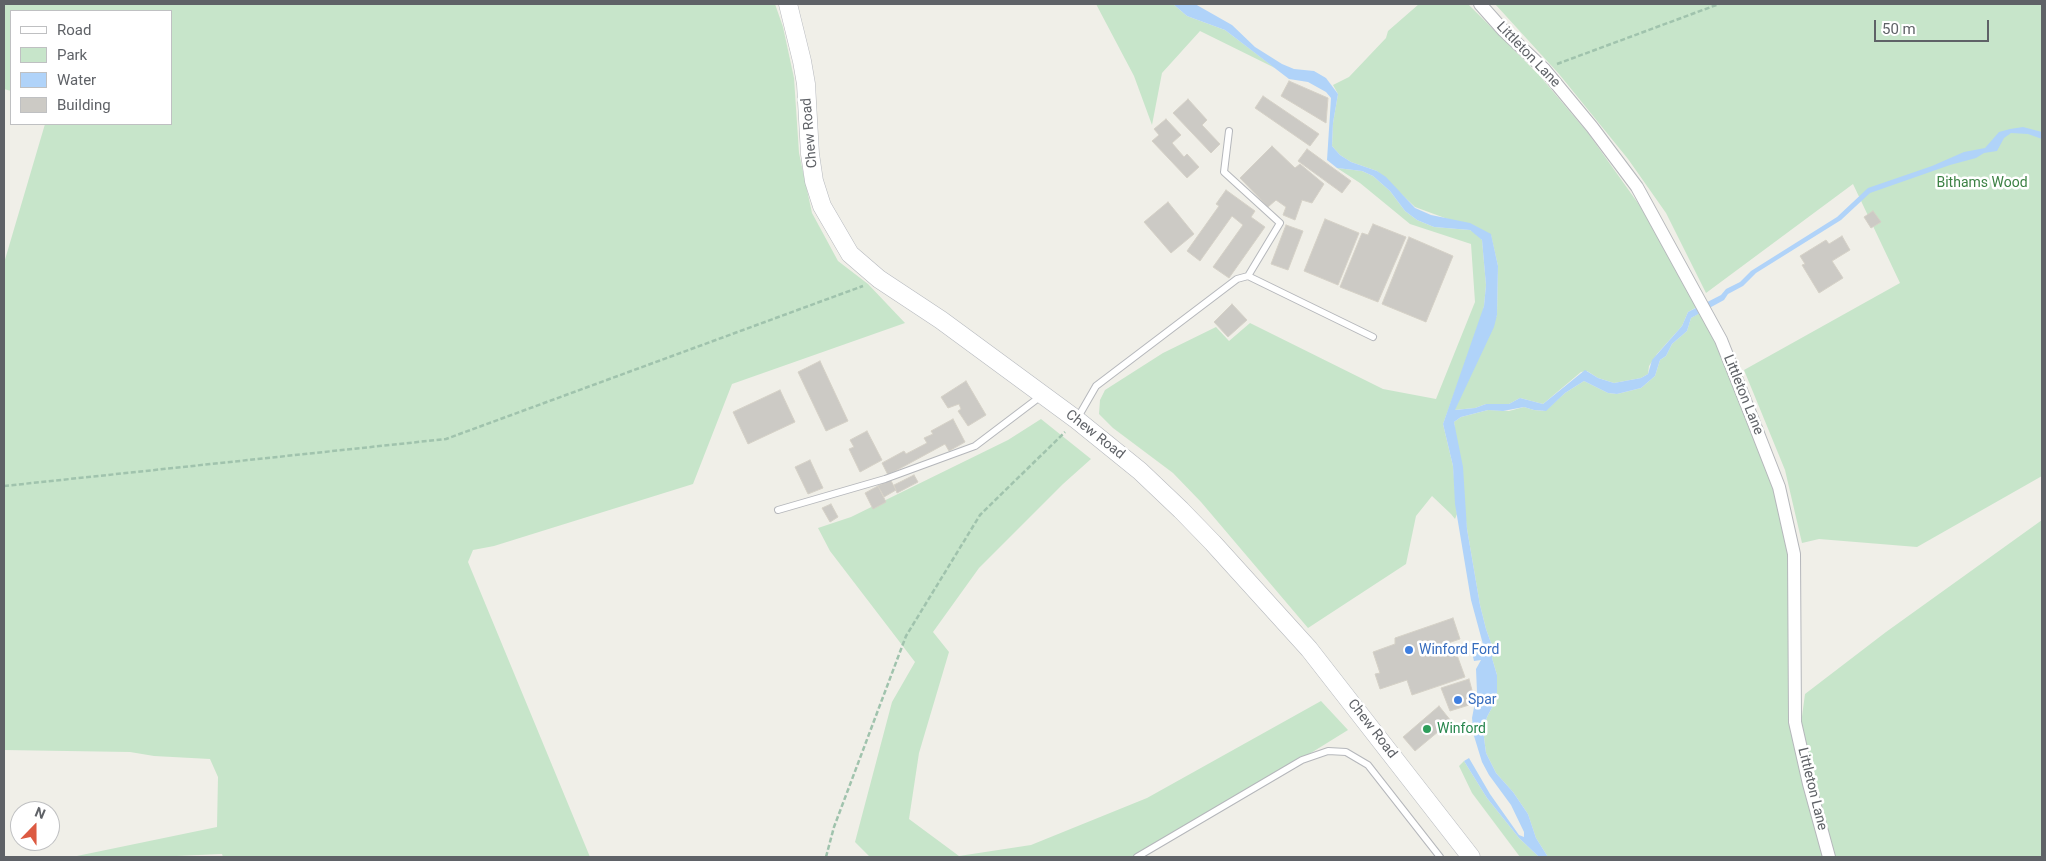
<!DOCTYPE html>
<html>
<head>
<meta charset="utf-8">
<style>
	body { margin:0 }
	#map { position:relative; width:2046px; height:861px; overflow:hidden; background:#f0efe8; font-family:Roboto,sans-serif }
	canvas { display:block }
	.frame { position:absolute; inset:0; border:5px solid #5f6267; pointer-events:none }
	.legend { position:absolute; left:10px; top:10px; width:162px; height:115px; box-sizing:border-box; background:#fff; border:1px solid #bfc0c2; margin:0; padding:6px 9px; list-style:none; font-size:15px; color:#5f6267 }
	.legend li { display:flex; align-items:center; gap:10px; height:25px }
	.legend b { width:25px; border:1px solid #bfc0c2 }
	.north { position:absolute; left:10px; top:801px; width:50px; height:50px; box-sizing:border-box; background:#fff; border:1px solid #bfc0c2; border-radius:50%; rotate:22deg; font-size:14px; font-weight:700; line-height:20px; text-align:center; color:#5f6267 }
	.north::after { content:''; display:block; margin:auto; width:18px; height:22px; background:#dc5a42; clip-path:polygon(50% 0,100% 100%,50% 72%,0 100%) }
	.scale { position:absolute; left:1874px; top:20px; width:115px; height:22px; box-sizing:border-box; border:2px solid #5f6267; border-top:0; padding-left:6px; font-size:15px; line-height:18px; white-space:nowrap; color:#5f6267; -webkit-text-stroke:4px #fff; paint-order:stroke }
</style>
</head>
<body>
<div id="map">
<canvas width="2046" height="861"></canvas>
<div class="frame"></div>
<ul class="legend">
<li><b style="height:6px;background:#fff"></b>Road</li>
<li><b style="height:14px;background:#c7e5ca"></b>Park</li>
<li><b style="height:14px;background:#b0d3f9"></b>Water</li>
<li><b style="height:14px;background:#cccac5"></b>Building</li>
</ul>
<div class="north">N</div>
<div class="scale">50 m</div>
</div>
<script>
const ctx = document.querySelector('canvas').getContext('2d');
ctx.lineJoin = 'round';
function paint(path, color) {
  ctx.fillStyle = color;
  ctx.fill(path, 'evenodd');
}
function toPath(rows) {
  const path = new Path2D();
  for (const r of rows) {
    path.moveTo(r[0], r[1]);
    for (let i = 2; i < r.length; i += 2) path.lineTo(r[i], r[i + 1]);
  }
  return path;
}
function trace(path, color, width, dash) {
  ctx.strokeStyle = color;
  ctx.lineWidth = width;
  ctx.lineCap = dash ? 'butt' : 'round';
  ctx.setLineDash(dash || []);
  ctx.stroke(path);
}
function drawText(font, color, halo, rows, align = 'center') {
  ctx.font = font + ' Roboto,sans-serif';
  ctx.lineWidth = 5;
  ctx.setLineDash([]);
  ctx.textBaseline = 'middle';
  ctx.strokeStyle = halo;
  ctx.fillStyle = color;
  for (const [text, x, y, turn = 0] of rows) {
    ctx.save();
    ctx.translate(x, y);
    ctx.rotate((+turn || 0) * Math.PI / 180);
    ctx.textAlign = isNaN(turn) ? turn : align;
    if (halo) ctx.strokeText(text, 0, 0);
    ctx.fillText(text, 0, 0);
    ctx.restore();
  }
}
const green = toPath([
	[4,4,775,4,783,27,794,78,799,153,812,213,838,261,868,284,905,323,732,384,693,484,494,546,473,550,468,562,590,857,223,857,222,854,154,857,72,857,217,827,218,777,210,759,154,756,130,752,4,750,4,263,45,124,171,124,171,11,11,11,11,91,4,89],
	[1096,4,1173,4,1187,16,1225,30,1275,68,1200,31,1162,73,1152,125,1134,76],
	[1419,4,1468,4,1539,75,1588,133,1640,206,1697,307,1688,312,1682,326,1657,354,1649,366,1648,374,1641,378,1614,383,1598,378,1587,371,1581,372,1543,404,1520,398,1509,404,1486,404,1475,408,1454,410,1497,315,1498,266,1491,235,1415,207,1377,171,1351,162,1340,155,1332,146,1333,123,1338,94,1333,85,1349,77,1386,38,1388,31],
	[1495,4,2042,4,2042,476,1917,547,1819,539,1802,543,1785,470,1744,370,1900,283,1853,184,1706,293,1666,213,1628,159,1559,74],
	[1337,168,1362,171,1373,176,1390,191,1405,211,1417,220,1434,227,1470,230,1477,234,1482,240,1486,285,1484,306,1480,323,1443,424,1453,466,1457,514,1455,519,1451,514,1432,496,1416,516,1406,564,1308,628,1201,502,1173,473,1113,428,1099,414,1100,400,1105,390,1163,353,1216,327,1229,341,1250,323,1383,389,1436,399,1475,302,1471,244,1410,224,1360,183],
	[1701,312,1730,374,1775,492,1791,558,1790,727,1824,857,1548,857,1536,838,1528,814,1513,792,1496,773,1486,753,1483,730,1487,717,1497,698,1497,675,1492,658,1494,647,1491,643,1486,629,1480,605,1467,529,1454,422,1461,417,1488,410,1509,411,1524,407,1534,410,1545,411,1565,393,1584,381,1608,393,1617,394,1641,388,1655,376,1660,360,1666,356,1672,344,1687,331,1691,318],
	[1041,419,1091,459,1063,484,979,568,933,632,949,652,919,753,909,819,959,856,1031,845,1147,798,1321,701,1348,730,1143,857,870,857,855,842,892,702,915,662,830,551,818,528,851,517,1008,440],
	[2042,520,2042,857,1835,857,1801,724,1805,694,1886,632],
	[1464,761,1487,798,1519,838,1539,857,1520,857,1472,793,1459,766]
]);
const water = toPath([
	[1173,4,1195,4,1232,25,1255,47,1282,64,1294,69,1314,71,1326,78,1338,94,1333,123,1332,146,1340,155,1351,162,1377,171,1386,177,1415,208,1431,215,1470,223,1491,234,1498,266,1497,315,1494,327,1455,410,1475,408,1486,404,1509,404,1520,398,1543,404,1585,370,1598,378,1614,383,1641,378,1648,374,1652,360,1682,326,1688,312,1721,295,1726,289,1740,282,1751,271,1837,217,1868,188,1932,166,1964,152,1985,148,1999,132,2010,129,2023,127,2042,132,2042,139,2028,134,2011,133,2004,138,1997,151,1984,153,1976,158,1950,165,1870,193,1841,220,1756,273,1743,286,1728,294,1724,300,1691,318,1687,331,1672,344,1666,356,1660,360,1655,376,1641,388,1617,394,1608,393,1584,381,1565,393,1546,411,1534,410,1524,407,1503,411,1488,410,1461,417,1454,422,1463,467,1467,529,1480,605,1486,629,1491,643,1494,646,1492,658,1497,675,1497,698,1487,717,1483,730,1486,753,1496,773,1513,792,1528,814,1536,838,1548,857,1539,857,1519,838,1487,798,1464,761,1469,758,1490,794,1519,835,1524,837,1524,832,1511,805,1489,775,1482,762,1474,736,1472,718,1477,692,1476,669,1481,660,1474,661,1472,652,1484,648,1471,600,1455,504,1453,466,1443,424,1484,306,1486,285,1482,240,1470,230,1434,227,1417,220,1405,211,1390,191,1373,176,1362,171,1337,168,1327,160,1331,98,1326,92,1308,82,1289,79,1225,30,1187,16]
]);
const building = toPath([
	[1289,81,1328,98,1326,123,1281,96,1289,81],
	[1263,96,1319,134,1310,146,1255,108,1263,96],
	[1188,99,1207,120,1202,125,1220,144,1211,153,1173,113,1188,99],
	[1166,119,1181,135,1172,143,1184,157,1187,154,1199,167,1187,178,1152,141,1159,135,1154,129,1166,119],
	[1272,146,1295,168,1300,164,1324,184,1312,203,1302,200,1295,220,1283,215,1286,207,1276,200,1268,207,1240,178,1272,146],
	[1307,149,1351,181,1342,193,1298,161,1307,149],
	[1226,190,1255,211,1251,217,1265,227,1229,278,1213,267,1243,225,1232,216,1200,261,1187,251,1219,206,1216,204,1226,190],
	[1168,202,1194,234,1171,253,1144,222,1168,202],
	[1873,211,1881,222,1871,228,1864,217,1873,211],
	[1325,219,1359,233,1338,285,1304,271,1325,219],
	[1373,224,1406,237,1378,302,1340,287,1362,233,1368,235,1373,224],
	[1286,225,1303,231,1288,270,1271,264,1286,225],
	[1842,236,1850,250,1832,261,1843,278,1819,293,1802,265,1805,264,1800,256,1826,240,1829,244,1842,236],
	[1409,237,1453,256,1426,322,1382,304,1409,237],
	[1232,304,1247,320,1228,337,1214,322,1232,304],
	[820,361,848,421,826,431,798,372,820,361],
	[966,381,986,415,968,426,958,411,961,409,959,404,948,408,941,397,966,381],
	[780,390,795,422,748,444,733,412,780,390],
	[953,419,965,442,949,451,945,444,888,475,882,463,904,451,906,454,927,443,924,438,933,434,931,431,953,419],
	[867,431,882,460,860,472,849,449,854,447,850,440,867,431],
	[810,460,823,488,808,494,795,467,810,460],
	[914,475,918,482,897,493,894,485,914,475],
	[890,479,896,490,884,497,878,486,890,479],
	[878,486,886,502,873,509,865,493,878,486],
	[831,504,838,517,830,522,822,508,831,504],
	[1453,618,1460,639,1442,645,1445,652,1452,649,1454,656,1457,655,1465,677,1412,695,1407,680,1380,689,1375,674,1380,673,1373,652,1395,644,1395,638,1453,618],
	[1469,679,1473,694,1469,705,1450,711,1441,688,1469,679],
	[1439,706,1451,721,1415,751,1403,737,1439,706]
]);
const path = toPath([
	[1557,64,1719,4],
	[4,486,446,439,863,286],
	[826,857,834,827,906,636,980,515,1065,432]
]);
const service = toPath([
	[1229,131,1224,172,1280,223,1248,276],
	[1077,419,1096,386,1237,279,1248,276,1373,337],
	[778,510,885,479,975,446,1041,396],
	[1137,857,1302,760,1328,751,1346,752,1368,765,1440,857]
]);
const minor = toPath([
	[1480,4,1504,31,1544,69,1592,127,1637,187,1721,340,1752,418,1779,487,1794,554,1795,722,1809,784,1829,857]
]);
const secondary = toPath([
	[788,4,802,61,806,84,810,154,814,181,822,206,850,254,879,279,941,320,1077,420,1140,471,1181,510,1213,543,1309,649,1471,857]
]);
const markers = [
	[1409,650,5,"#3f7fe0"],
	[1458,700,5,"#3f7fe0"],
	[1427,729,5,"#2e9e5b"]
];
const streetNames = [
	["Littleton Lane",1528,55,46],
	["Chew Road",810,133,-95],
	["Littleton Lane",1743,395,68],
	["Chew Road",1095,435,38],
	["Chew Road",1372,729,52],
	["Littleton Lane",1812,789,76]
];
const parkNames = [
	["Bithams Wood",1982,183]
];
const shopNames = [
	["Winford Ford",1419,650],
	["Spar",1468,700]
];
const leisureNames = [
	["Winford",1437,729]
];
paint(green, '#c7e5ca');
paint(water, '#b0d3f9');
paint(building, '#cccac5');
trace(building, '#d5d1c7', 1);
trace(service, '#b5b7bb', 8);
trace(minor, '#b5b7bb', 14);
trace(secondary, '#b6b9be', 19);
trace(path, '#a0c3ad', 2.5, [5, 2.5]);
trace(service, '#fff', 6);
trace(minor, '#fff', 12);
trace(secondary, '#fff', 18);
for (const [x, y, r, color] of markers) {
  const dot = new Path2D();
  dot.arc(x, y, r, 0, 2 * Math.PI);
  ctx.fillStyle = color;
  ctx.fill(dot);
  trace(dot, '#fff', 2);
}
drawText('14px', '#5f6267', '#fff', streetNames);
drawText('14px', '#3c8144', '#fff', parkNames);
drawText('14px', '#366cbe', '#fff', shopNames, 'left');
drawText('14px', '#27864d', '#fff', leisureNames, 'left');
</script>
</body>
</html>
